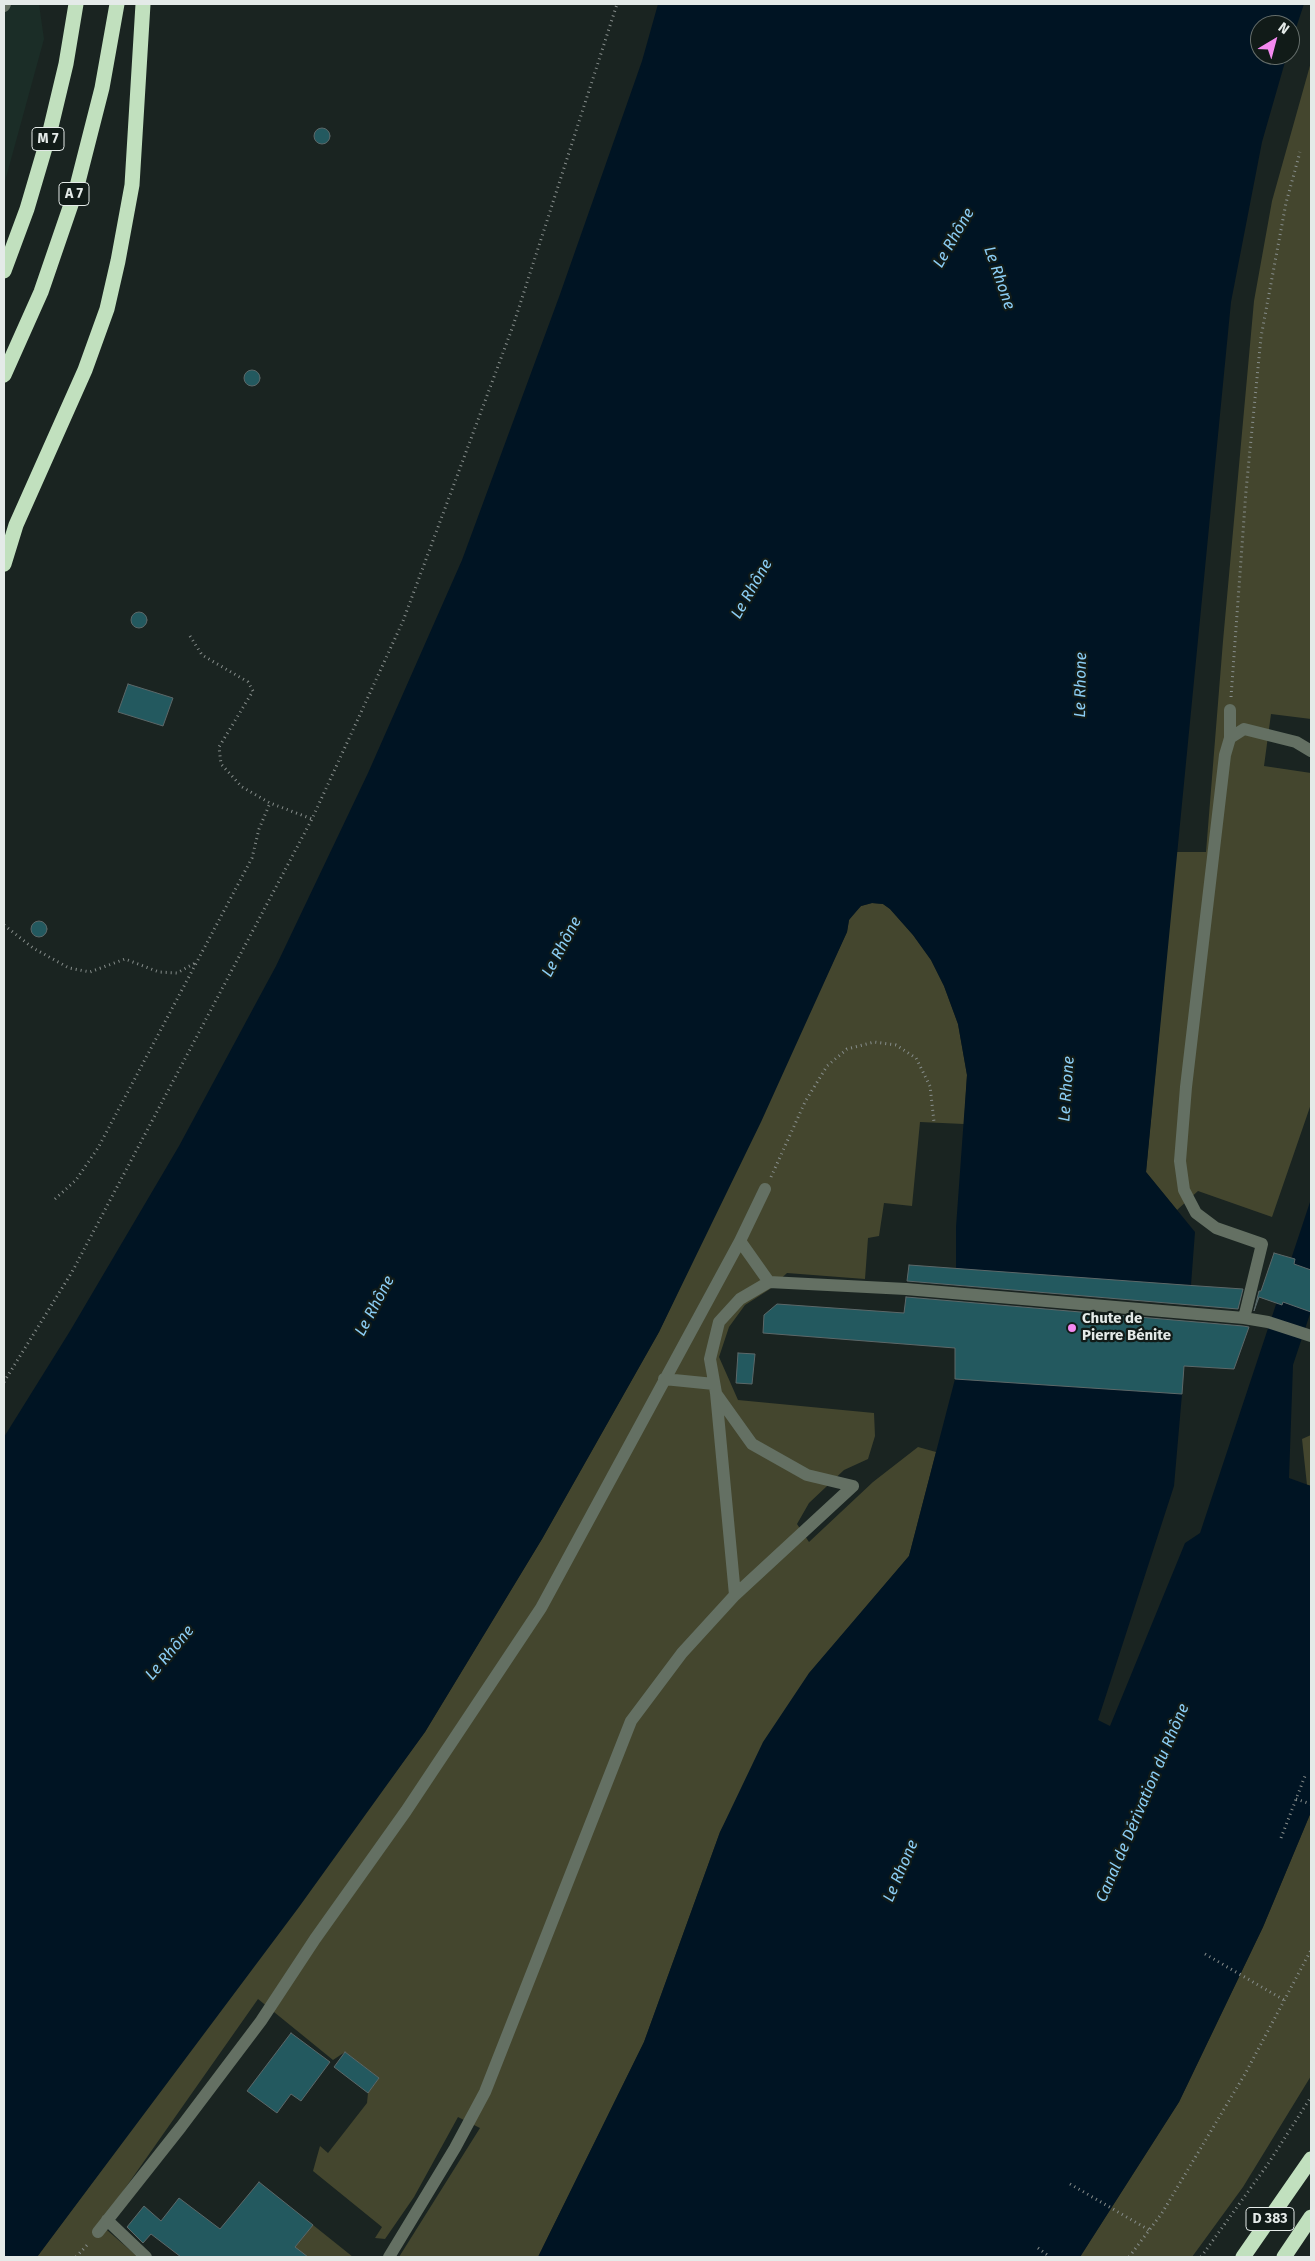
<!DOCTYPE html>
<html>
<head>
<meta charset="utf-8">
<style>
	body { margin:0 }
	#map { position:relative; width:1315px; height:2261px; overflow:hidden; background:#1a2421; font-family:"Fira Sans",sans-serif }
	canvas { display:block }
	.frame { position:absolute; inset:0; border:5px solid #e4eae8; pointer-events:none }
	.north { position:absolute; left:1250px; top:15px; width:50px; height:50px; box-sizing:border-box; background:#111b18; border:1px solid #656e6b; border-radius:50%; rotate:37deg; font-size:14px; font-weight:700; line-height:20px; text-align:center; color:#e4eae8 }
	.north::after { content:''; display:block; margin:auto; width:18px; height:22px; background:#f489f0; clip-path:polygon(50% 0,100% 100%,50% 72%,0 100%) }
</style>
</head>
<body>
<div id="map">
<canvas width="1315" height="2261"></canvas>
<div class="frame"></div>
<div class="north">N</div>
</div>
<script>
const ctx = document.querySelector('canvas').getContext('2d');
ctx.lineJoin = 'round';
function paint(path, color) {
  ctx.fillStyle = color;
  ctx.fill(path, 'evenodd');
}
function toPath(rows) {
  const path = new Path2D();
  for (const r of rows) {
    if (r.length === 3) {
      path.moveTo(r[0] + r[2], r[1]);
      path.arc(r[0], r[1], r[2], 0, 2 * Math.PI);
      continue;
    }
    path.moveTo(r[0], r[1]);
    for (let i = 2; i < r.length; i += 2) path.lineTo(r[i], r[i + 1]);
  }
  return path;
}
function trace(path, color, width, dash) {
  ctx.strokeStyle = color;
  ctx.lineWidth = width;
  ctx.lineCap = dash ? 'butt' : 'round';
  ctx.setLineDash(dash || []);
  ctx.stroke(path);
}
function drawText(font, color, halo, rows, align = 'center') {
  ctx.font = font + ' "Fira Sans",sans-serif';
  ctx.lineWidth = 4.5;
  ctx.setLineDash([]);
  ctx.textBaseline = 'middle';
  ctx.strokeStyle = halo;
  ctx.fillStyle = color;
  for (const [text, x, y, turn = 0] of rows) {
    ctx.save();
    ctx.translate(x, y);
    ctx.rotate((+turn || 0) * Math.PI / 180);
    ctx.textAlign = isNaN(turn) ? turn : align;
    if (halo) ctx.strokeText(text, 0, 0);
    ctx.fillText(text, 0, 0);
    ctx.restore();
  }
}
const built = toPath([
	[4,4,39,4,44,39,4,185]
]);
const green = toPath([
	[1311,62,1311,719,1271,714,1264,766,1311,773,1311,1104,1272,1217,1198,1191,1177,1210,1146,1172,1176,852,1206,852,1223,641,1254,301,1272,201],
	[872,903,883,904,890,909,913,935,931,960,944,986,958,1024,967,1075,964,1124,920,1122,912,1206,884,1203,879,1236,868,1238,865,1279,787,1273,770,1289,745,1305,729,1327,719,1357,738,1400,874,1413,875,1436,868,1459,844,1470,809,1503,797,1524,809,1542,873,1482,918,1447,936,1452,909,1556,809,1674,720,1832,644,2042,538,2257,399,2257,480,2128,458,2117,414,2197,385,2239,375,2238,382,2227,313,2171,320,2146,328,2153,367,2103,368,2093,379,2078,345,2052,333,2060,258,1999,100,2224,138,2257,37,2257,425,1732,542,1539,659,1332,847,932,849,920,853,913,861,906],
	[1311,1435,1311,1486,1307,1485,1302,1439],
	[1311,1812,1311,2076,1243,2187,1192,2257,1080,2257,1179,2102,1263,1927],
	[313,2225,353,2257,308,2257,294,2248]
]);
const water = toPath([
	[658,4,1304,4,1290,46,1290,25,1260,25,1260,55,1287,55,1262,142,1231,302,1146,1172,1195,1232,1191,1285,956,1270,956,1227,967,1075,958,1024,944,986,931,960,913,935,890,909,883,904,872,903,861,906,849,920,847,932,761,1122,659,1332,542,1539,425,1732,299,1907,37,2257,4,2257,4,1437,70,1331,179,1146,276,966,368,773,462,560,559,297,642,61],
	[1311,1199,1311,1311,1293,1365,1289,1478,1311,1486,1311,1812,1263,1927,1179,2102,1080,2257,538,2257,644,2042,720,1832,763,1742,809,1673,909,1556,955,1379,1182,1394,1174,1486,1098,1720,1110,1726,1185,1543,1200,1533]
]);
const building = toPath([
	[322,136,8],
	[252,378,8],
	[139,620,8],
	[128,684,173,698,163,726,118,712,128,684],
	[39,929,8],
	[1274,1253,1295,1259,1294,1264,1311,1270,1311,1312,1283,1302,1282,1305,1259,1297,1254,1311,1259,1291,1261,1291,1274,1253],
	[909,1265,1184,1285,1243,1289,1238,1309,907,1281,909,1265],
	[906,1297,1243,1326,1249,1327,1234,1369,1184,1366,1182,1394,955,1379,955,1348,763,1333,764,1315,777,1304,904,1313,906,1297],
	[738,1353,755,1354,752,1384,736,1383,738,1353],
	[291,2033,330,2062,301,2101,291,2094,277,2113,247,2091,291,2033],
	[345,2052,379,2078,368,2093,334,2067,345,2052],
	[259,2182,313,2225,295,2247,308,2257,181,2257,151,2234,143,2243,127,2227,144,2206,161,2221,179,2198,220,2229,259,2182]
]);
const path = toPath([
	[190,636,202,655,248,682,253,691,219,747,221,764,242,787,270,803,312,819],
	[1231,697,1246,491,1261,337,1286,203,1300,152],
	[4,925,33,948,69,968,90,972,125,959,159,972,177,973,195,963],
	[771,1177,805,1102,827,1066,847,1049,874,1042,896,1045,916,1058,930,1086,934,1122],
	[55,1199,76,1180,98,1148,252,858,259,829,270,803],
	[4,1382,72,1272,312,819,403,621,513,326,617,4],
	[1296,1799,1311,1804],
	[1281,1838,1305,1776],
	[1205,1954,1284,2000],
	[1070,2184,1149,2230],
	[1038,2248,1050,2257],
	[76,2257,89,2243],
	[1129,2257,1162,2213,1245,2074,1311,1950],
	[1201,2257,1268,2164,1311,2097]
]);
const minor = toPath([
	[4,6,5,4],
	[1230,710,1230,738],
	[740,1241,769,1282],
	[1244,1318,1262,1244,1216,1228,1196,1213,1184,1190,1180,1161,1186,1087,1225,755,1230,738,1244,729,1296,742,1311,751],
	[664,1379,714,1384],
	[717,1395,752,1444,807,1475,853,1486],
	[735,1595,716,1393,710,1359,719,1322,740,1299,769,1282,906,1289,1244,1318,1268,1322,1311,1336],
	[107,2220,146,2257],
	[98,2232,181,2127,261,2021,315,1939,406,1811,541,1608,740,1241,765,1189],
	[389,2257,455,2148,485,2092,631,1721,682,1653,735,1595,853,1486]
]);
const highway = toPath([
	[4,271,27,209,50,131,66,64,76,4],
	[4,375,41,292,76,190,102,88,117,4],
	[4,564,16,525,85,370,107,309,118,261,132,185,143,4],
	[1243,2257,1311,2159],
	[1284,2257,1311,2217]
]);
const markers = [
	[1072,1328,5,"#f489f0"]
];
const shields = [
	[48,139,32],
	[74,194,30],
	[1270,2219,48]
];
const shieldNames = [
	["M 7",48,139],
	["A 7",74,194],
	["D 383",1270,2219]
];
const poiNames = [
	["Chute de",1082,1319],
	["Pierre Bénite",1082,1336]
];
const waterNames = [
	["Le Rhône",954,238,-60],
	["Le Rhone",999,278,71],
	["Le Rhône",752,589,-60],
	["Le Rhone",1081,685,-89],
	["Le Rhône",562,947,-62],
	["Le Rhone",1067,1089,-86],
	["Le Rhône",375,1306,-62],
	["Le Rhône",170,1653,-50],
	["Canal de Dérivation du Rhône",1143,1803,-67],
	["Le Rhone",901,1871,-67]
];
paint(built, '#1b2d27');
paint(green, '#44462e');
paint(water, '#001423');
paint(building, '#23595f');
trace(building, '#5c6869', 1);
trace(path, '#878e8c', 3, [1, 4]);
trace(minor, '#647063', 12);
trace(highway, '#c1e0be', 15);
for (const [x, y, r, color] of markers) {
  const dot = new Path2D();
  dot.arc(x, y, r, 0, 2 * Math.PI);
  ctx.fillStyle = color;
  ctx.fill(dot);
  trace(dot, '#111b18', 2);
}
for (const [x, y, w] of shields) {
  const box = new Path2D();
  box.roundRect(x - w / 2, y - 11.5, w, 23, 4);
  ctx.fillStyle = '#111b18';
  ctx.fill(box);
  trace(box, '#e4eae8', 1);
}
drawText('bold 14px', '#e4eae8', null, shieldNames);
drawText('bold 15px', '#e4eae8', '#111b18', poiNames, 'left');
drawText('italic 16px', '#8bcdf4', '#111b18', waterNames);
</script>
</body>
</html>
